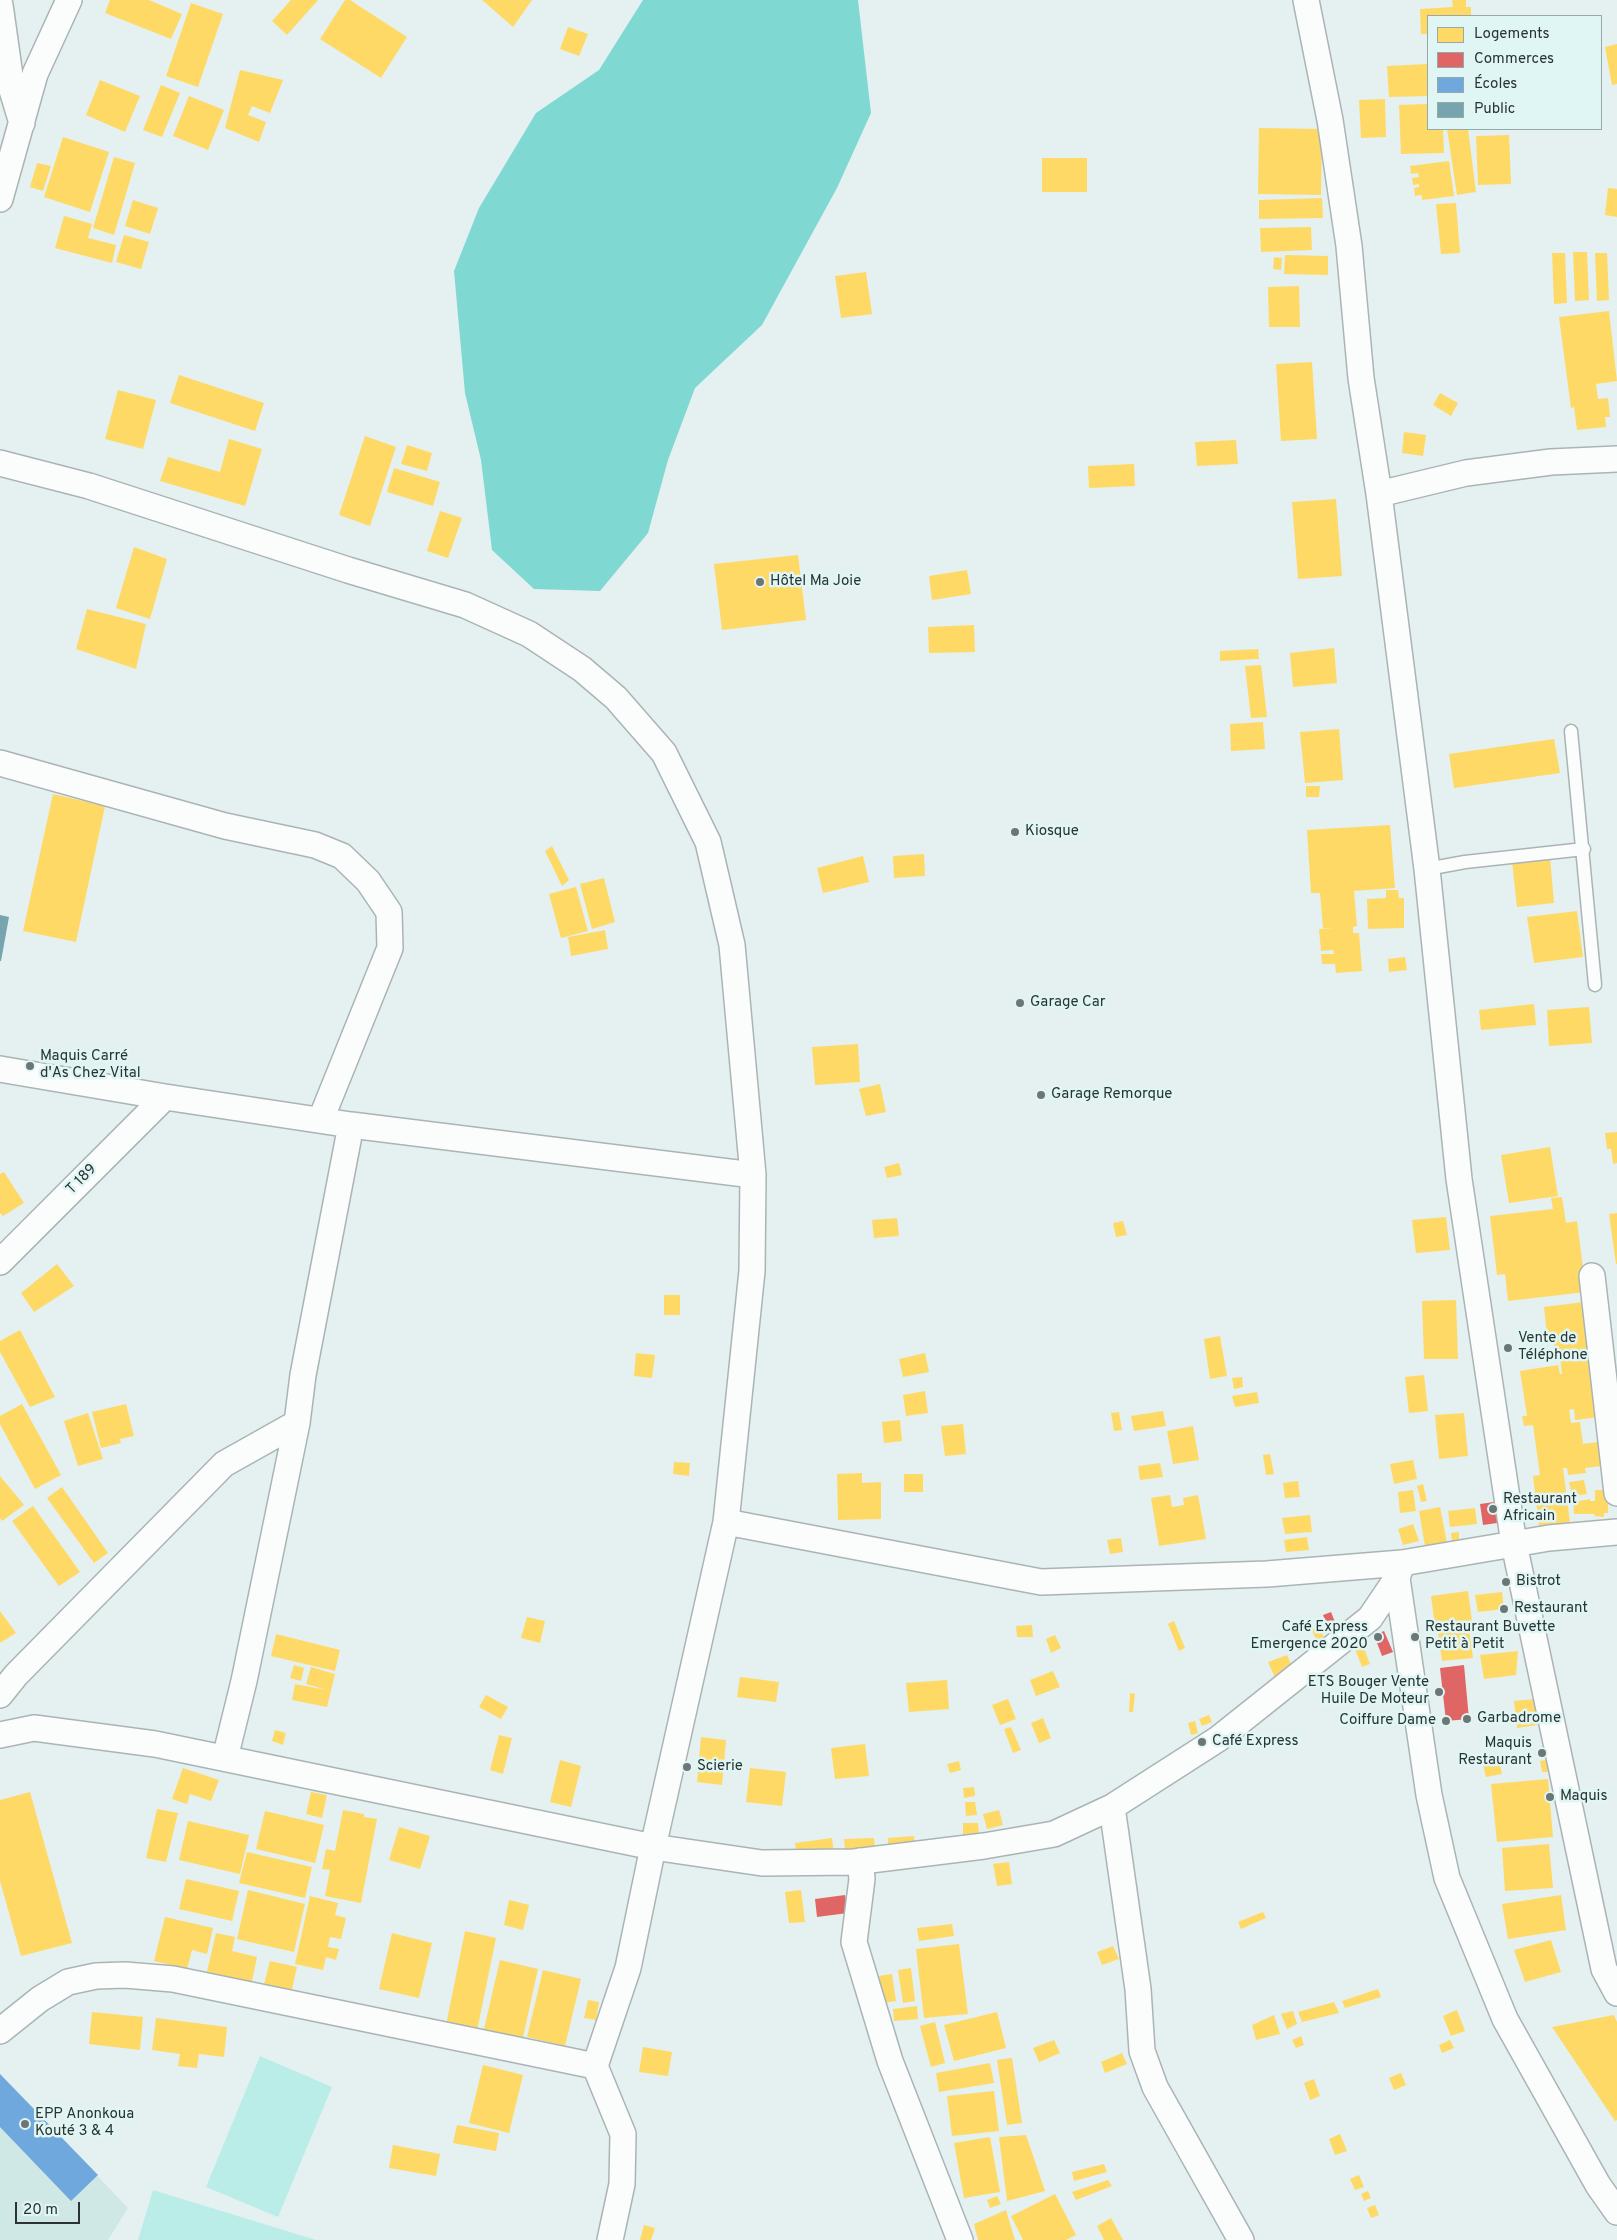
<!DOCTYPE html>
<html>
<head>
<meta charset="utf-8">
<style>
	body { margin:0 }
	#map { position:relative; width:1617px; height:2240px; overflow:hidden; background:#e4f1f0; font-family:Overpass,sans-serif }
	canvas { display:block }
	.legend { position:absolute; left:1427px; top:15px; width:175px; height:115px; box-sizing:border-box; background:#dff6f4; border:1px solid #97a8a7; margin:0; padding:6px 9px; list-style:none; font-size:15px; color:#2b3433 }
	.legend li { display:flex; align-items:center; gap:10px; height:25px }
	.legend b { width:25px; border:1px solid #97a8a7 }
	.scale { position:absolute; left:15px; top:2202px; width:65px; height:22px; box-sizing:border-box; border:2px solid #2b3433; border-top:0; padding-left:6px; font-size:15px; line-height:18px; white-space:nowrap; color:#2b3433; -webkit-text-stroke:4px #dff6f4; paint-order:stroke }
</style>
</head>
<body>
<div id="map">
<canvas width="1617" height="2240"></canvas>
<ul class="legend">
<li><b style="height:14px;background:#ffd966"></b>Logements</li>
<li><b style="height:14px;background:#e06666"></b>Commerces</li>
<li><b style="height:14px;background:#6fa8dc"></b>Écoles</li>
<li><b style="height:14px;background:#76a5af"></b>Public</li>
</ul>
<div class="scale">20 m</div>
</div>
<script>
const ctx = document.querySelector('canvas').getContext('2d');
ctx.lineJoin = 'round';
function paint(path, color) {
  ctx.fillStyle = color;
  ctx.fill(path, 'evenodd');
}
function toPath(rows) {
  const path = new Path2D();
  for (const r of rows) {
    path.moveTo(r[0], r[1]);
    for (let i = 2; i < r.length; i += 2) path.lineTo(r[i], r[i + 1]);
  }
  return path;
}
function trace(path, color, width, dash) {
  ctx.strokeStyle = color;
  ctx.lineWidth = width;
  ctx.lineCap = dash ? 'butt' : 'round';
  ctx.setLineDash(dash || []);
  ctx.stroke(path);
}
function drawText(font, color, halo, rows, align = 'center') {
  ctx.font = font + ' Overpass,sans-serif';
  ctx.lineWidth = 5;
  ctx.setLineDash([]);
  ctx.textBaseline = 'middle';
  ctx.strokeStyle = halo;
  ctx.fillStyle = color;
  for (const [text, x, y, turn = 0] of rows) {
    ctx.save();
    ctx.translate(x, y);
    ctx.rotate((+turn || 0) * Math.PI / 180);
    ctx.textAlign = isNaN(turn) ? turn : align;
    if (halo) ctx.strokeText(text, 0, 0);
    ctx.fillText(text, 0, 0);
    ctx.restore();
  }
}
const built = toPath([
	[0,2074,128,2208,108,2240,0,2240]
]);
const green = toPath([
	[260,2056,332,2087,278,2217,206,2187],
	[153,2190,316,2240,138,2240]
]);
const forest = toPath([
	[643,0,858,0,871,113,837,188,762,325,695,388,668,460,648,533,600,591,534,589,492,550,481,460,465,393,454,271,479,208,536,113,599,70]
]);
const homes = toPath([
	[110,0,149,0,182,14,171,39,105,13],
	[291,0,318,0,287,35,272,21],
	[345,0,350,0,407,37,381,78,320,39],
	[482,0,532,0,513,27],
	[1452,0,1466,0,1466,7,1471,7,1471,16,1428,16,1428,34,1421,34,1420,9,1453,7],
	[191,3,223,14,198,87,166,76],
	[568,27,588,34,579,56,560,49],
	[1617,44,1617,84,1612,85,1605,47],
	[1428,64,1428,96,1389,97,1387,66],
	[240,70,283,80,270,113,252,106,248,115,266,122,259,142,225,128],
	[100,80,140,96,125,132,86,115],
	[161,85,180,93,162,137,143,130],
	[189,96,224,110,208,150,173,136],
	[1385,99,1386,137,1361,138,1359,100],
	[1428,104,1428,129,1443,129,1444,153,1401,154,1399,105],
	[1259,128,1322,129,1321,195,1258,194],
	[1447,129,1468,129,1476,192,1457,195],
	[1509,135,1511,184,1478,185,1476,136],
	[63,137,109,152,90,212,44,197],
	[114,157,135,163,114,235,93,228],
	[1042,158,1087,158,1087,192,1042,192],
	[1449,161,1454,196,1422,200,1422,195,1415,196,1414,188,1419,187,1419,184,1413,185,1412,178,1419,177,1418,173,1411,174,1410,166],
	[37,163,51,166,43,191,30,187],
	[1608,188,1617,189,1617,217,1605,215],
	[1322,198,1323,218,1259,219,1259,200],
	[133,200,158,208,150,234,125,226],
	[1456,203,1460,253,1441,254,1436,204],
	[64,216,92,224,88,238,116,245,112,263,55,248],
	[1311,227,1312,250,1261,252,1260,228],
	[124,235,149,242,141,269,116,262],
	[1573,252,1587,252,1589,300,1575,301],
	[1552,253,1565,253,1567,303,1554,304],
	[1595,253,1607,253,1609,300,1597,301],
	[1285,255,1328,256,1328,275,1284,274],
	[1274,257,1282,258,1281,270,1273,269],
	[866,272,872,314,841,318,835,276],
	[1299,286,1300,327,1269,327,1268,287],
	[1609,311,1617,381,1596,384,1598,399,1608,398,1610,417,1605,417,1606,427,1577,430,1574,407,1571,408,1559,317],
	[1312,362,1317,439,1281,441,1276,364],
	[179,375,264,403,255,431,170,403],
	[118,390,156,400,143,449,105,439],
	[1440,393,1458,403,1451,416,1433,405],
	[1404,432,1426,435,1423,456,1402,453],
	[365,436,396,447,370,526,339,515],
	[229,439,262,449,245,506,160,481,168,457,220,472],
	[1236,440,1238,464,1197,466,1195,442],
	[407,445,432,453,427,471,401,464],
	[1134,464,1135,486,1089,488,1088,466],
	[394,468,440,482,433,506,387,492],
	[1336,499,1342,576,1298,579,1292,502],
	[440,511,462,518,448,558,427,551],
	[134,547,167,559,150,619,116,608],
	[798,555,806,620,722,630,714,564],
	[967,570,971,594,932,600,929,576],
	[87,609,146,624,136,669,76,649],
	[974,625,975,652,929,653,928,627],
	[1334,648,1337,683,1293,687,1290,653],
	[1258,649,1259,659,1220,661,1220,651],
	[1261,665,1267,717,1251,718,1245,666],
	[1263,722,1265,749,1231,751,1230,724],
	[1339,729,1343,780,1305,783,1300,732],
	[1554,739,1560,773,1454,788,1449,754],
	[1306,786,1320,786,1319,797,1306,797],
	[53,794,105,806,76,942,23,931],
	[1390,825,1395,888,1354,891,1357,926,1353,927,1353,933,1359,933,1362,971,1336,973,1335,964,1322,964,1321,954,1334,954,1333,950,1321,951,1319,929,1334,928,1323,928,1320,893,1311,893,1307,830],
	[552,846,569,880,562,886,545,851],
	[924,854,925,876,894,878,893,856],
	[863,856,869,882,823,893,817,868],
	[1550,857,1554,903,1517,907,1512,861],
	[604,878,615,922,592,929,580,884],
	[576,887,588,931,561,938,549,894],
	[1386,890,1398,890,1399,898,1404,898,1404,928,1368,929,1367,899,1386,898],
	[1577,911,1583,957,1534,963,1527,917],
	[605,930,608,949,571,956,568,937],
	[1405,957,1407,970,1389,972,1388,959],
	[1534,1004,1536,1025,1481,1030,1479,1010],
	[1589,1007,1592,1043,1549,1046,1547,1010],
	[858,1044,860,1082,815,1085,812,1047],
	[880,1084,886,1112,866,1116,859,1089],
	[1617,1132,1617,1163,1613,1164,1611,1149,1607,1149,1605,1133],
	[1550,1147,1558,1196,1509,1203,1501,1155],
	[899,1163,902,1175,887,1178,884,1167],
	[4,1172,24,1203,3,1216,0,1213,0,1174],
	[1562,1197,1566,1223,1577,1221,1586,1292,1508,1301,1505,1274,1497,1275,1490,1216,1553,1209,1551,1198],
	[1617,1213,1617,1264,1616,1264,1609,1214],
	[1446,1217,1450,1250,1416,1253,1412,1220],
	[897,1218,899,1236,874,1238,872,1220],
	[1123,1221,1127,1235,1116,1237,1113,1223],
	[57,1264,74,1286,34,1312,21,1293],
	[664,1295,680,1295,680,1315,664,1315],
	[1456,1300,1458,1359,1424,1359,1422,1301],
	[1584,1302,1599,1417,1575,1420,1574,1409,1569,1410,1571,1423,1580,1422,1583,1444,1598,1442,1601,1466,1585,1468,1586,1473,1568,1475,1567,1468,1563,1468,1570,1522,1539,1526,1533,1476,1540,1475,1533,1425,1524,1426,1522,1416,1527,1416,1520,1371,1558,1365,1560,1374,1562,1374,1560,1356,1556,1356,1553,1336,1547,1336,1544,1307],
	[20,1330,55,1397,30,1407,0,1352,0,1341],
	[1220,1336,1227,1376,1210,1379,1204,1339],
	[636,1353,655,1355,652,1378,634,1376],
	[925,1353,929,1372,903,1377,899,1359],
	[1424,1375,1428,1411,1409,1413,1405,1377],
	[1242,1377,1243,1387,1234,1389,1232,1378],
	[925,1391,928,1413,906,1416,903,1395],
	[1257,1392,1259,1403,1235,1407,1232,1396],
	[22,1404,61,1475,35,1489,0,1424,0,1416],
	[126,1404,134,1436,120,1439,121,1443,101,1448,92,1412],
	[1163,1411,1166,1426,1134,1431,1131,1416],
	[1119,1412,1122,1430,1114,1431,1111,1413],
	[88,1413,103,1459,78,1466,64,1421],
	[1464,1413,1468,1456,1439,1459,1435,1415],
	[900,1420,902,1441,884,1443,882,1422],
	[963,1424,966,1454,945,1456,941,1426],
	[1193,1426,1199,1460,1173,1464,1167,1431],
	[1270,1454,1274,1474,1266,1475,1263,1455],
	[1413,1460,1417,1479,1394,1484,1390,1464],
	[674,1462,690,1463,689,1476,673,1474],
	[1160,1463,1163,1477,1140,1480,1138,1466],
	[862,1473,862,1483,881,1482,881,1519,838,1520,837,1474],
	[904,1474,923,1474,923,1492,904,1492],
	[0,1476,24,1505,2,1521,0,1518],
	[1584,1480,1587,1494,1572,1496,1569,1482],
	[1298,1481,1300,1497,1285,1498,1283,1483],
	[1423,1484,1427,1501,1421,1502,1417,1486],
	[62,1487,108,1553,94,1563,47,1498],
	[1413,1490,1416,1511,1400,1513,1398,1492],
	[1595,1490,1605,1490,1605,1501,1608,1500,1608,1513,1604,1513,1604,1517,1594,1516,1595,1514,1574,1514,1573,1502,1590,1499,1590,1501,1595,1501],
	[1170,1495,1172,1507,1184,1505,1183,1498,1198,1495,1206,1539,1159,1546,1151,1498],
	[33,1506,80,1572,59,1586,12,1521],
	[1440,1507,1448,1548,1426,1552,1419,1511],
	[1475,1508,1477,1524,1450,1527,1448,1511],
	[1310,1515,1312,1532,1285,1534,1282,1518],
	[1413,1524,1419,1541,1403,1545,1398,1529],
	[1459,1532,1459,1541,1452,1542,1451,1533],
	[1307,1537,1309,1550,1286,1552,1284,1540],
	[1121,1538,1123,1552,1110,1554,1107,1540],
	[1468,1591,1472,1621,1435,1626,1431,1596],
	[1502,1592,1504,1609,1478,1612,1475,1595],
	[0,1611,16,1633,0,1643],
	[527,1617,545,1621,540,1643,521,1638],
	[1174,1621,1185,1648,1179,1651,1168,1624],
	[1032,1625,1033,1637,1017,1637,1016,1626],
	[1320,1627,1328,1647,1320,1650,1312,1630],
	[1469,1629,1473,1658,1442,1661,1438,1633],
	[276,1634,340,1650,335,1671,271,1656],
	[1055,1635,1061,1648,1051,1653,1046,1639],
	[1363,1646,1370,1664,1362,1667,1355,1649],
	[1518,1651,1516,1675,1484,1679,1480,1655],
	[1287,1655,1294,1671,1275,1678,1268,1662],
	[294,1665,304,1668,301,1681,290,1678],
	[311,1667,335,1674,327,1707,292,1700,295,1684,327,1690,306,1684],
	[1053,1671,1060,1687,1036,1696,1030,1680],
	[740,1677,779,1682,776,1702,737,1697],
	[947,1680,949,1709,909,1712,906,1683],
	[1130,1693,1135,1694,1133,1712,1129,1712],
	[486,1695,508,1707,501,1719,479,1707],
	[1008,1699,1016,1719,1000,1725,992,1705],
	[1535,1699,1538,1725,1517,1728,1514,1701],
	[1209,1715,1212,1722,1202,1726,1199,1719],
	[1043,1718,1051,1738,1039,1743,1031,1723],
	[1195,1721,1198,1733,1191,1735,1188,1723],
	[1011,1727,1021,1750,1013,1753,1004,1729],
	[275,1730,286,1733,283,1745,272,1741],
	[499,1735,512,1738,503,1774,490,1770],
	[701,1737,726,1740,722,1785,697,1782],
	[865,1744,869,1776,835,1779,831,1748],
	[1498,1754,1502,1774,1486,1777,1481,1757],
	[560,1760,581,1766,571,1807,550,1802],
	[1546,1760,1548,1772,1542,1772,1540,1761],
	[959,1761,961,1770,950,1773,947,1764],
	[183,1768,219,1780,211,1801,190,1794,187,1804,172,1799],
	[750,1768,786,1772,782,1806,746,1802],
	[1548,1779,1553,1837,1497,1842,1491,1784],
	[974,1787,975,1796,964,1798,963,1788],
	[30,1792,72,1943,21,1956,0,1881,0,1800],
	[311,1792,327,1795,322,1818,306,1814],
	[965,1802,975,1802,977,1815,966,1816],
	[157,1809,178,1813,166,1862,146,1858],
	[343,1810,364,1814,364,1817,377,1819,361,1903,325,1896,330,1870,322,1869,326,1849,335,1851],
	[999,1810,1003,1825,987,1829,983,1814],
	[265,1811,324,1825,315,1863,256,1849],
	[188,1821,249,1835,240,1874,179,1860],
	[963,1823,978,1823,979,1837,963,1838],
	[399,1827,430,1836,420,1869,389,1860],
	[914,1836,915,1847,888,1849,888,1838],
	[832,1838,834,1853,797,1858,795,1843],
	[874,1838,875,1848,845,1850,844,1839],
	[1549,1844,1553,1888,1505,1891,1502,1848],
	[247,1852,312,1867,305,1898,239,1883],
	[1009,1862,1012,1884,997,1886,993,1864],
	[186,1879,239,1891,232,1921,179,1909],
	[248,1890,305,1904,294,1952,237,1939],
	[801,1890,805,1922,789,1923,785,1892],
	[1561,1895,1566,1930,1508,1939,1502,1904],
	[310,1896,338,1903,335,1915,346,1918,341,1939,330,1937,328,1947,339,1949,336,1960,326,1957,323,1970,295,1964],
	[509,1900,529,1905,523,1930,504,1925],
	[1263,1912,1266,1918,1241,1929,1238,1922],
	[165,1917,213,1928,207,1954,192,1950,187,1969,154,1961],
	[952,1924,954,1936,919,1941,917,1928],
	[465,1931,496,1938,477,2031,446,2025],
	[216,1933,235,1937,232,1951,257,1957,251,1986,206,1976],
	[392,1933,432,1943,419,1998,379,1989],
	[1551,1940,1561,1972,1525,1982,1514,1950],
	[959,1944,968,2014,924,2018,916,1949],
	[1113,1946,1119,1959,1102,1965,1097,1952],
	[500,1960,538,1969,522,2042,483,2033],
	[270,1961,297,1967,290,1998,262,1992],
	[911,1968,915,2001,903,2003,898,1970],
	[543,1970,581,1979,565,2046,527,2037],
	[892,1974,896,2001,883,2003,879,1976],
	[1378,1989,1381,1997,1345,2008,1342,2001],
	[588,2000,599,2002,596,2020,584,2018],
	[1334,2002,1339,2013,1302,2022,1298,2012],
	[917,2006,918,2019,894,2021,893,2009],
	[1457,2010,1465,2031,1451,2036,1443,2016],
	[1293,2011,1297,2024,1287,2029,1281,2014],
	[92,2012,143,2017,140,2050,89,2044],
	[997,2012,1006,2048,954,2061,944,2025],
	[1274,2015,1280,2034,1256,2040,1252,2025],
	[1614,2015,1617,2022,1617,2120,1615,2121,1552,2027],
	[156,2018,227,2027,224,2057,199,2054,197,2068,178,2066,180,2054,152,2050],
	[935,2022,945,2063,931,2067,920,2026],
	[1301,2036,1304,2045,1296,2048,1292,2040],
	[1054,2040,1060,2053,1039,2062,1033,2048],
	[1450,2040,1454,2048,1442,2053,1439,2045],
	[643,2047,672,2052,668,2076,639,2072],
	[1122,2053,1127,2064,1105,2073,1101,2062],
	[1012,2058,1022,2123,1007,2125,997,2060],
	[990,2063,994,2083,939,2092,936,2073],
	[483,2065,523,2075,509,2133,469,2123],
	[1401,2073,1406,2085,1394,2090,1389,2078],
	[1314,2079,1320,2096,1310,2100,1304,2083],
	[994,2091,999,2131,952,2136,947,2096],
	[457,2125,499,2133,496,2151,453,2143],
	[1340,2134,1347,2151,1335,2155,1329,2139],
	[1026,2135,1045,2191,1007,2201,999,2137],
	[990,2137,1000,2192,964,2198,954,2143],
	[393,2145,440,2154,436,2176,389,2168],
	[1104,2164,1107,2172,1074,2181,1072,2172],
	[1359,2175,1364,2187,1355,2190,1350,2179],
	[1108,2180,1112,2186,1076,2200,1072,2192],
	[1368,2191,1371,2198,1364,2201,1361,2194],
	[1055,2194,1076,2235,1066,2240,1023,2240,1011,2216],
	[997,2196,1001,2204,990,2208,987,2200],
	[1375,2205,1379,2215,1371,2218,1367,2208],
	[1006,2210,1015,2240,978,2240,974,2224],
	[1111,2218,1123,2240,1104,2240,1097,2226],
	[644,2225,655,2228,651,2240,640,2240]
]);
const shops = toPath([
	[1501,1501,1504,1522,1483,1525,1480,1504],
	[1331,1612,1337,1627,1329,1631,1323,1615],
	[1384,1631,1393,1652,1382,1656,1374,1635],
	[1464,1665,1469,1719,1446,1721,1440,1668],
	[845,1895,848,1913,817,1917,815,1899]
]);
const schools = toPath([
	[0,2074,98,2175,71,2201,0,2127]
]);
const public = toPath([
	[0,915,9,917,1,961,0,961]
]);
const lane = toPath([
	[1571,731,1595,985],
	[1427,869,1465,862,1584,849]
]);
const street = toPath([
	[1306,0,1330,120,1349,246,1361,378,1379,494,1427,869,1459,1179,1514,1544,1604,1969,1617,1993],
	[0,5,12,90,22,123],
	[0,199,35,74,69,0],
	[0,463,89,486,348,570,465,605,529,634,582,669,616,698,664,753,708,842,732,945,753,1175],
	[1379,494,1466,473,1551,462,1617,459],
	[0,763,225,826,315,845,342,856,368,881,389,912,390,948,321,1119],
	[0,1069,165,1097,351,1125,753,1175,752,1271,726,1522,653,1847,628,1968,595,2066,623,2134,622,2184,610,2240],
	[0,1262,165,1097],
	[1592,1276,1617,1493],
	[726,1522,1041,1582,1267,1574,1402,1563,1549,1538,1617,1532],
	[1397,1578,1429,1795,1447,1878,1505,2019,1598,2185,1617,2212],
	[0,1695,16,1675,224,1464,297,1423],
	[0,1735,34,1728,155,1744,653,1847,762,1863,854,1862,984,1846,1054,1834,1112,1807,1218,1739,1370,1618,1397,1578,1402,1563],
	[225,1758,244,1681,297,1423,303,1375,351,1125],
	[1112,1807,1138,1989,1142,2051,1155,2087,1241,2240],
	[860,1861,862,1879,854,1942,890,2061,960,2240],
	[0,2031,40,1999,68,1982,96,1976,125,1975,173,1979,595,2066]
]);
const markers = [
	[760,582,5,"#6c7675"],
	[1015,832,5,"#6c7675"],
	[1020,1003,5,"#6c7675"],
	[30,1066,5,"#6c7675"],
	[1041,1095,5,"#6c7675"],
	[1508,1348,5,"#6c7675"],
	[1493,1509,5,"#6c7675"],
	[1506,1582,5,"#6c7675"],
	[1504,1609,5,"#6c7675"],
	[1378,1637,5,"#6c7675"],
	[1415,1637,5,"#6c7675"],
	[1439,1692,5,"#6c7675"],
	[1467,1719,5,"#6c7675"],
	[1446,1721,5,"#6c7675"],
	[1202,1742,5,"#6c7675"],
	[1542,1753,5,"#6c7675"],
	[687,1767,5,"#6c7675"],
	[1550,1797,5,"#6c7675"],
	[25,2124,5,"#6c7675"]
];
const poiNames = [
	["Hôtel Ma Joie",770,582],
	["Kiosque",1025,832],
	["Garage Car",1030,1003],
	["Maquis Carré",40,1057],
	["d'As Chez Vital",40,1074],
	["Garage Remorque",1051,1095],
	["Vente de",1518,1339],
	["Téléphone",1518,1356],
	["Restaurant",1503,1500],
	["Africain",1503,1517],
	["Bistrot",1516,1582],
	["Restaurant",1514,1609],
	["Café Express",1368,1628,"right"],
	["Emergence 2020",1368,1645,"right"],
	["Restaurant Buvette",1425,1628],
	["Petit à Petit",1425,1645],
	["ETS Bouger Vente",1429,1683,"right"],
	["Huile De Moteur",1429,1700,"right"],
	["Garbadrome",1477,1719],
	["Coiffure Dame",1436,1721,"right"],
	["Café Express",1212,1742],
	["Maquis",1532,1744,"right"],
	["Restaurant",1532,1761,"right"],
	["Scierie",697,1767],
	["Maquis",1560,1797],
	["EPP Anonkoua",35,2115],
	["Kouté 3 & 4",35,2132]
];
const streetNames = [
	["T 189",82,1180,-45]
];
paint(built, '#cfe7e5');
paint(green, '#bbede8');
paint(forest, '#80d8d2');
paint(homes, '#ffd966');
paint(shops, '#e06666');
paint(schools, '#6fa8dc');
paint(public, '#76a5af');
trace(lane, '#abb4b4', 15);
trace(street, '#abb4b4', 28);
trace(lane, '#fbfdfd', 12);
trace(street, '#fbfdfd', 25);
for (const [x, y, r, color] of markers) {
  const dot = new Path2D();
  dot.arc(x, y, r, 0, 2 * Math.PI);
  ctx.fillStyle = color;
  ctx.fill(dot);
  trace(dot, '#dff6f4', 2);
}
drawText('15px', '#2b3433', '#dff6f4', poiNames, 'left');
drawText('15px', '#2b3433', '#dff6f4', streetNames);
</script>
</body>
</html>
